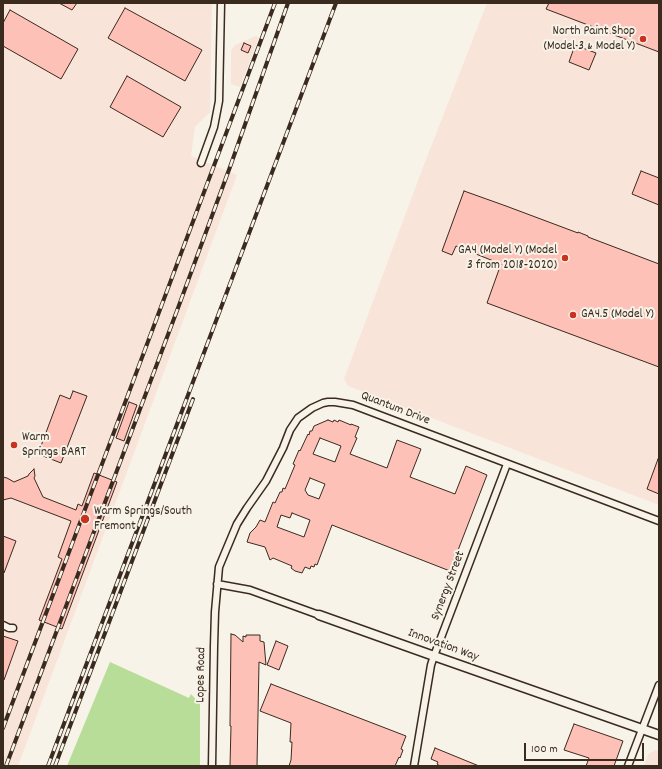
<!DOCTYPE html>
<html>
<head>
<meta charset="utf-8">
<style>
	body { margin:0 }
	#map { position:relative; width:662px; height:769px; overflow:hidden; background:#f7f3e8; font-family:Dekko,sans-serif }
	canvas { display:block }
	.frame { position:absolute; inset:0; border:4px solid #3b2a1e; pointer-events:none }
	.scale { position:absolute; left:524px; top:743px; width:120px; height:18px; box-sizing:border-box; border:2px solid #3b2a1e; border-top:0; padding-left:5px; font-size:12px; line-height:14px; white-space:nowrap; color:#3b2a1e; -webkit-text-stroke:3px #f7f3e8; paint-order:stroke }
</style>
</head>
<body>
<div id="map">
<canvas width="662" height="769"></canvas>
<div class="frame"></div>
<div class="scale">100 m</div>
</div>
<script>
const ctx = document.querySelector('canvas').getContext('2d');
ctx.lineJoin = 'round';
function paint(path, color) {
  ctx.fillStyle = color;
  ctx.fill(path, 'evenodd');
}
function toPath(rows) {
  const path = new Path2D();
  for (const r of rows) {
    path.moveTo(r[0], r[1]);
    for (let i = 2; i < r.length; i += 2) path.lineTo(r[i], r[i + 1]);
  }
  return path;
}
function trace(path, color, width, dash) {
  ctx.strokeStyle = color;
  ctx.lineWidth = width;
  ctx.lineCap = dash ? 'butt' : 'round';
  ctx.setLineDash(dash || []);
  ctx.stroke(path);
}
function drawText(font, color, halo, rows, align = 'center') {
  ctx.font = font + ' Dekko,sans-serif';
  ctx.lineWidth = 4;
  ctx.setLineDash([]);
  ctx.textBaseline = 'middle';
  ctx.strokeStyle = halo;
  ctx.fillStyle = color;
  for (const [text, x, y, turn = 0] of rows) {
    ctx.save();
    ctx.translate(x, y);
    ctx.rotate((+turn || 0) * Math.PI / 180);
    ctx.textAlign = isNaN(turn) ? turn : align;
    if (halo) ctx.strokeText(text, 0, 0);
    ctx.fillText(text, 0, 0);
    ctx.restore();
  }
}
const built = toPath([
	[3,3,212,3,210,112,195,127,191,156,237,175,18,766,3,766],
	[487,3,659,3,659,505,348,386,344,379,422,170],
	[255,36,259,37,240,87,231,84,231,51,235,45],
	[656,750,659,751,659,766,644,766,648,754]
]);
const green = toPath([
	[110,662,189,698,191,694,200,704,200,766,67,766]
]);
const building = toPath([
	[59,3,77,3,72,10,59,3],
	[549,3,659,3,659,52,546,9,549,3],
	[125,8,202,50,185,81,108,38,125,8],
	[10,10,78,49,61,79,3,46,3,23,10,10],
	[244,43,251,46,248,53,241,50,244,43],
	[575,45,596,53,589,70,569,62,575,45],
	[127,76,181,107,163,137,110,107,127,76],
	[641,171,659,178,659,205,632,194,641,171],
	[464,191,506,206,578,233,578,232,588,236,588,237,659,264,659,367,487,303,501,264,456,246,452,255,442,251,464,191],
	[73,391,87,396,61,463,38,454,60,395,70,399,73,391],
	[129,402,137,405,124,441,116,438,129,402],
	[328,420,333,422,334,420,338,422,339,420,351,425,351,424,359,427,355,437,357,438,350,454,387,468,397,440,421,449,410,477,455,494,466,466,487,475,450,571,332,525,317,565,315,564,314,567,311,566,310,569,305,567,302,573,295,571,291,568,292,566,273,558,270,560,265,547,247,542,250,533,256,527,260,520,265,522,273,502,275,503,280,492,282,492,283,488,285,489,295,465,293,464,299,450,300,451,308,434,309,435,310,431,312,431,314,426,328,420],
	[320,438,341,446,335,462,313,454,320,438],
	[310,478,325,484,319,499,308,495,305,490,310,478],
	[292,513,310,520,304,537,277,527,281,515,290,518,292,513],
	[658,459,659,459,659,494,647,489,658,459],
	[34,469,35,476,34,478,43,497,76,510,78,504,82,506,94,473,117,482,62,629,39,620,62,559,58,557,71,521,11,498,3,500,3,477,7,478,14,482,28,476,29,474,34,469],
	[3,536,16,541,4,573,3,573,3,536],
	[231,634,235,635,243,642,243,636,246,637,246,635,260,635,260,641,264,642,266,665,259,662,257,766,230,766,231,726,230,726,231,634],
	[3,636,18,641,4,680,3,680,3,636],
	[276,641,288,646,279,670,267,665,276,641],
	[271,684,406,736,401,749,403,750,400,758,399,757,395,766,289,766,291,760,292,742,290,742,291,723,260,711,271,684],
	[574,724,623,741,614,766,586,766,589,758,564,750,574,724],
	[435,748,479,766,440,766,437,764,438,762,431,759,435,748]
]);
const minor = toPath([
	[201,163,214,127,219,101,221,3],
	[217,584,250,590,319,615],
	[3,625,9,628,13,628],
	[212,766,214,646,215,612,219,567,237,524,247,508,266,481,283,448,290,430,298,418,312,408,323,403,328,402,335,402,353,405,659,521],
	[414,766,431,665,434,656,507,464],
	[628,766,659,685]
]);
const tertiary = toPath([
	[319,615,434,656,659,735]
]);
const rail = toPath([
	[3,728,275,3],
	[6,766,178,308,230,167,288,3],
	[48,766,336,3],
	[55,766,193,399]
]);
const markers = [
	[643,39,4,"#c8321e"],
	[565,258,4,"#c8321e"],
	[573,315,4,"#c8321e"],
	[14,445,4,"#c8321e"],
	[85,519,5,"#c8321e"]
];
const poiNames = [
	["North Paint Shop",635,32,"right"],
	["(Model 3 & Model Y)",635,47,"right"],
	["GA4 (Model Y) (Model",557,251,"right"],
	["3 from 2018-2020)",557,266,"right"],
	["GA4.5 (Model Y)",581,315],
	["Warm",22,438],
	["Springs BART",22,453],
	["Warm Springs/South",94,512],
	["Fremont",94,527]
];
const streetNames = [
	["Quantum Drive",395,409,21],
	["Synergy Street",449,586,-69],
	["Innovation Way",443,646,20],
	["Lopes Road",202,675,-89]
];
paint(built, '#f9e4d9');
paint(green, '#b7dd98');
paint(building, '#fdc1b7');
trace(building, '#3b2a1e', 1);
trace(minor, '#3b2a1e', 9);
trace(tertiary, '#3b2a1e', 11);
trace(minor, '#f7f3e8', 6);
trace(tertiary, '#f7f3e8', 8);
trace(rail, '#3b2a1e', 4);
trace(rail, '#f7f3e8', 2.5, [8]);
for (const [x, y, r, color] of markers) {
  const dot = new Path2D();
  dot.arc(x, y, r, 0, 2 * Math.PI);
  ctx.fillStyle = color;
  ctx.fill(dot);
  trace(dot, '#f7f3e8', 1.5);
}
drawText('13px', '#3b2a1e', '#f7f3e8', poiNames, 'left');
drawText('13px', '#3b2a1e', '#f7f3e8', streetNames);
</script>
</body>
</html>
